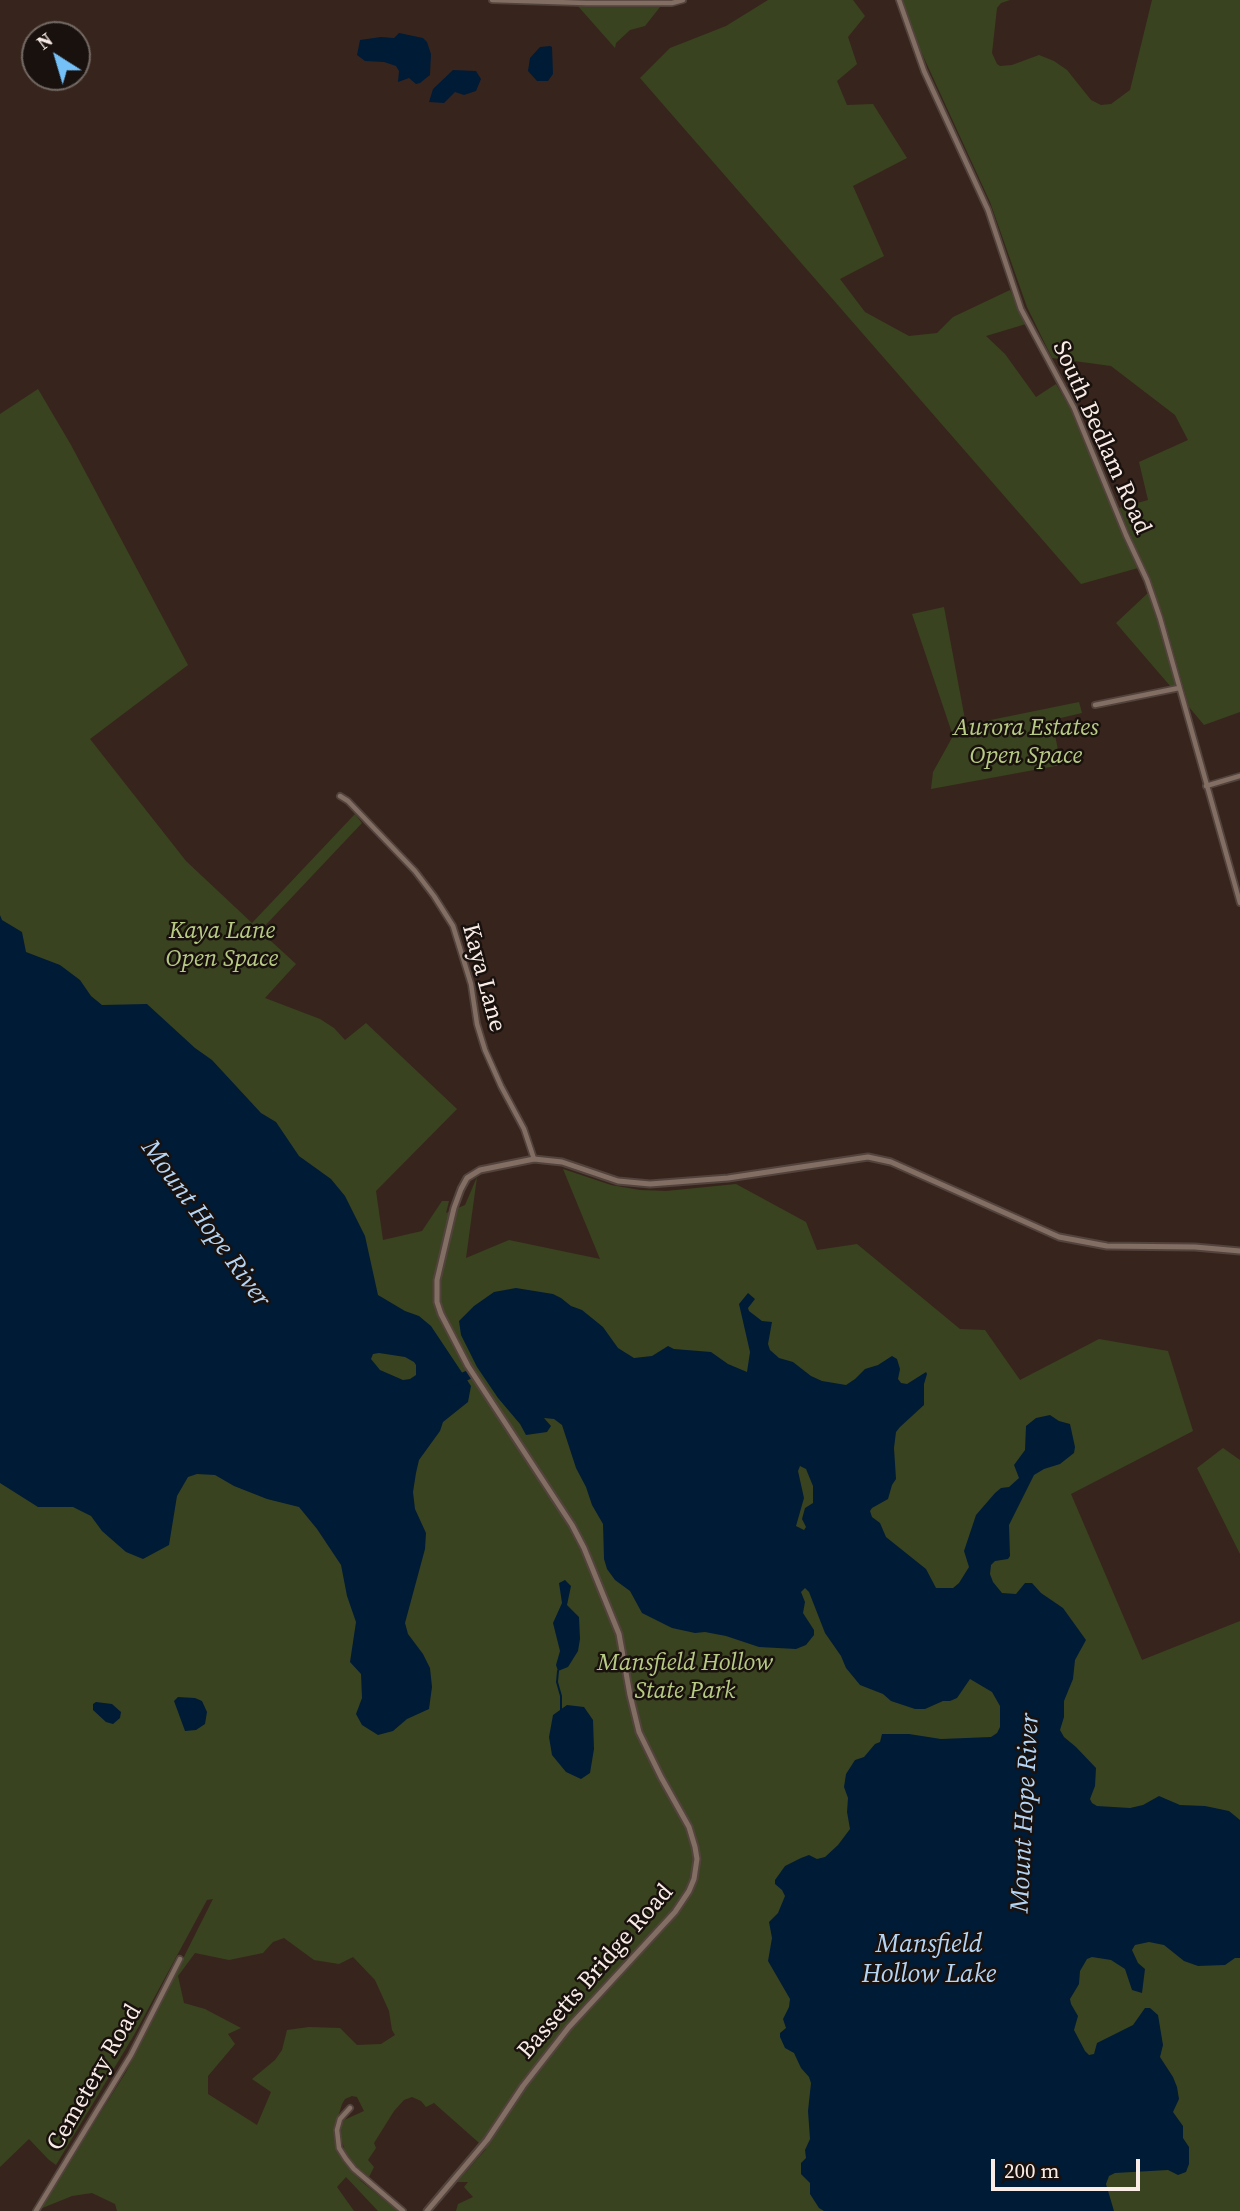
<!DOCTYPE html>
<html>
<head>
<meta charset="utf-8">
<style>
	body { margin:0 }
	#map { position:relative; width:1240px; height:2211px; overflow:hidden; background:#37251d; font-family:"Source Serif 4",serif }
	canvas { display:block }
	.north { position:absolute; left:21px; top:21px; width:70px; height:70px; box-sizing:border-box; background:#19110d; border:2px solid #736964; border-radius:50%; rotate:323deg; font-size:19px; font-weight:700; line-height:28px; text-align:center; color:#f9ece7 }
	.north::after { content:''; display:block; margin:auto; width:24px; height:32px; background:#75c0f6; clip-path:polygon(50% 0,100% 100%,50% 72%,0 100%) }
	.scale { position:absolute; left:991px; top:2159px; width:149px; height:32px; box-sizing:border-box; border:4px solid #f9ece7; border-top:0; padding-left:9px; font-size:21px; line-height:24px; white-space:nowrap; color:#f9ece7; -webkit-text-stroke:5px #19110d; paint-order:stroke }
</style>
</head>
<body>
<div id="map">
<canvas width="1240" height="2211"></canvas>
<div class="north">N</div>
<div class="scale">200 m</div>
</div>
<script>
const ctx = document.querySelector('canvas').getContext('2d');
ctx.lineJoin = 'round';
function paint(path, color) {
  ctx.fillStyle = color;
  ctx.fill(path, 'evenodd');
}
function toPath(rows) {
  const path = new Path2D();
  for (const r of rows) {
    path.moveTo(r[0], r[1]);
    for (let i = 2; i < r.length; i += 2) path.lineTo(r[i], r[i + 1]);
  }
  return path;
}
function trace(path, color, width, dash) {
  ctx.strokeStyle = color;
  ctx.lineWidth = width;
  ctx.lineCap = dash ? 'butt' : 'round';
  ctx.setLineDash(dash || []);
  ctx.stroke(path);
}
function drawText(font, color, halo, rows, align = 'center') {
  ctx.font = font + ' "Source Serif 4",serif';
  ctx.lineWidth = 5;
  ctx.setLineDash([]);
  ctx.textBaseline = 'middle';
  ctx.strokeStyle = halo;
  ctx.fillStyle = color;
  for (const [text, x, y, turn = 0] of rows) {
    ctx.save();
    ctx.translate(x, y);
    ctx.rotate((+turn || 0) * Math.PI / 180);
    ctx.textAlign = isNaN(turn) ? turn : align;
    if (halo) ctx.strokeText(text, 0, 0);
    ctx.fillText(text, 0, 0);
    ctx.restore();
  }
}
const green = toPath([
	[768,0,853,0,865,16,848,37,857,64,837,81,847,105,873,104,907,158,853,186,884,256,840,279,865,312,909,336,937,333,953,317,1010,290,1026,324,986,336,1005,354,1036,397,1056,384,1073,413,1138,568,1081,584,640,78,670,48,726,26],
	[902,0,1010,0,1001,3,997,8,992,53,997,64,1000,66,1012,65,1039,55,1054,61,1067,70,1091,100,1101,105,1111,104,1130,90,1152,0,1240,0,1240,712,1204,725,1189,707,1163,615,1119,508,1148,500,1139,462,1188,440,1175,415,1111,366,1052,358,1027,307,990,202,913,34],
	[577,5,637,6,660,7,645,26,630,30,616,43,615,48],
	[38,389,71,445,188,665,90,739,186,861,252,923,355,814,362,823,260,931,296,964,265,998,320,1019,334,1028,345,1040,366,1023,457,1109,376,1191,383,1240,422,1231,442,1201,449,1201,446,1213,465,1205,477,1177,466,1258,509,1240,600,1259,563,1169,611,1185,640,1190,666,1191,736,1184,806,1222,817,1250,857,1244,960,1329,985,1330,1020,1380,1099,1339,1168,1351,1193,1431,1071,1494,1142,1660,1240,1621,1240,2211,456,2211,458,2204,473,2197,464,2187,468,2182,457,2182,486,2149,434,2103,426,2107,421,2101,412,2097,404,2100,394,2111,374,2143,376,2148,368,2160,374,2167,369,2177,347,2158,341,2138,340,2125,344,2120,364,2111,357,2097,352,2096,345,2099,342,2104,334,2130,335,2141,341,2158,361,2181,398,2211,378,2211,346,2177,337,2187,354,2211,117,2211,115,2204,92,2193,72,2196,40,2209,126,2072,213,1899,207,1900,134,2035,56,2165,48,2159,29,2139,0,2167,0,414],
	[284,1938,314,1960,339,1964,353,1957,375,1980,389,2011,392,2030,395,2035,381,2044,357,2045,340,2028,309,2027,287,2030,282,2050,275,2060,252,2079,271,2092,257,2125,208,2094,208,2076,235,2044,228,2034,241,2028,205,2009,184,2003,178,1976,195,1953,229,1960,263,1953,273,1942],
	[1149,592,1176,685,1171,687,1116,623],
	[944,607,966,725,1079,702,1082,713,1052,720,1061,765,931,789,933,772,953,736,912,614],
	[1223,1448,1240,1460,1240,1554,1197,1468]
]);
const water = toPath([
	[399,33,423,38,427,42,431,54,430,75,420,83,416,84,409,78,398,82,399,71,396,66,384,62,365,61,357,55,360,40,381,37,394,38],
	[550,46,552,47,553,74,548,81,537,81,528,71,530,58,540,47],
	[453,70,476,71,481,79,476,91,464,95,455,92,444,103,429,102,433,89],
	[0,915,2,920,22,932,26,952,60,965,80,980,91,996,102,1005,147,1004,195,1048,212,1060,261,1113,276,1122,299,1156,331,1179,345,1196,365,1236,378,1295,405,1311,419,1316,431,1326,471,1386,468,1402,443,1422,440,1431,419,1460,416,1473,413,1492,415,1509,426,1533,425,1549,405,1623,408,1634,423,1654,430,1668,432,1687,429,1709,407,1719,393,1731,378,1735,362,1725,356,1714,362,1698,361,1674,350,1662,356,1622,347,1596,341,1565,317,1529,299,1507,267,1499,234,1486,215,1475,197,1474,188,1477,177,1496,169,1545,143,1559,126,1552,102,1531,91,1516,73,1507,38,1507,0,1483],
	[379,1353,405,1357,414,1362,416,1365,416,1375,410,1379,403,1380,380,1370,371,1359,373,1354],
	[516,1288,553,1294,561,1298,571,1306,582,1310,603,1327,618,1348,634,1358,652,1356,668,1346,674,1349,711,1352,728,1364,747,1372,750,1352,739,1304,748,1293,755,1299,748,1308,749,1311,762,1321,772,1322,768,1344,770,1350,779,1358,793,1362,811,1376,822,1381,846,1385,855,1379,865,1369,878,1365,892,1356,897,1359,900,1369,898,1379,901,1383,907,1384,926,1372,927,1374,924,1384,924,1405,900,1427,896,1432,894,1448,896,1479,892,1485,888,1499,872,1508,870,1511,872,1517,880,1523,886,1537,926,1569,936,1588,953,1588,959,1583,969,1567,964,1551,976,1515,995,1493,1001,1488,1009,1487,1019,1478,1014,1465,1025,1450,1026,1426,1036,1418,1050,1415,1059,1421,1070,1424,1075,1447,1074,1453,1060,1464,1044,1469,1034,1475,1009,1525,1010,1556,1008,1559,995,1561,991,1565,990,1574,993,1582,1002,1593,1016,1594,1025,1583,1032,1583,1041,1593,1063,1608,1086,1640,1075,1660,1073,1679,1064,1701,1064,1717,1060,1730,1064,1737,1076,1747,1096,1768,1095,1786,1090,1799,1092,1803,1097,1806,1130,1808,1143,1805,1159,1796,1180,1805,1205,1806,1229,1811,1240,1820,1240,1958,1235,1958,1225,1965,1198,1966,1184,1961,1164,1945,1149,1942,1135,1945,1132,1950,1138,1963,1145,1969,1142,1993,1132,1990,1125,1969,1111,1960,1092,1957,1087,1959,1080,1971,1079,1984,1070,1999,1071,2004,1078,2016,1074,2030,1085,2051,1089,2055,1094,2054,1097,2043,1133,2025,1145,2008,1150,2008,1158,2015,1163,2045,1160,2057,1173,2077,1177,2087,1179,2099,1173,2112,1183,2126,1183,2138,1189,2147,1189,2164,1186,2172,1178,2175,1168,2170,1115,2173,1109,2176,1106,2184,1114,2211,824,2211,819,2208,810,2194,810,2183,801,2174,801,2163,806,2158,805,2150,810,2139,808,2111,811,2083,809,2077,801,2068,794,2053,785,2048,780,2037,780,2033,786,2028,783,2019,789,2007,790,1999,768,1961,772,1938,769,1922,778,1913,785,1896,782,1890,775,1884,775,1880,785,1866,801,1858,809,1855,817,1859,825,1857,838,1845,850,1829,847,1812,848,1798,844,1787,846,1774,855,1760,864,1757,875,1744,880,1742,882,1734,909,1734,941,1739,991,1737,997,1733,1000,1727,1000,1706,992,1692,970,1679,957,1698,950,1701,943,1701,925,1709,915,1709,891,1701,883,1694,860,1685,846,1668,841,1656,825,1633,809,1592,805,1588,801,1592,805,1602,803,1613,814,1630,814,1635,806,1645,796,1649,759,1647,726,1636,705,1632,695,1633,672,1628,642,1613,630,1591,615,1580,607,1569,604,1559,603,1524,592,1505,586,1487,576,1468,562,1425,554,1419,544,1418,551,1426,547,1432,526,1435,520,1424,498,1398,477,1367,461,1335,459,1321,474,1306,494,1292],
	[800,1466,806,1469,813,1486,813,1503,805,1508,802,1519,806,1527,804,1530,796,1526,804,1498,798,1471],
	[565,1580,571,1586,567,1605,579,1617,580,1639,578,1651,568,1667,558,1671,556,1665,560,1651,553,1623,562,1603,559,1583],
	[178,1697,195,1698,202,1701,207,1712,205,1724,196,1730,185,1731,174,1701],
	[96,1702,112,1704,121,1712,120,1718,113,1724,106,1722,93,1710,93,1704],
	[567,1705,584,1707,593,1720,594,1749,590,1773,581,1779,566,1772,552,1755,549,1737,553,1715]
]);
const stream = toPath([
	[558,1671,557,1682,561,1696,561,1710]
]);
const river = toPath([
	[454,1381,468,1375]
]);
const minor = toPath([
	[492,0,586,3,672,3,683,0],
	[899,0,924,71,988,210,1021,309,1074,408,1126,535,1147,580,1160,618,1240,903],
	[1095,705,1179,688],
	[1206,786,1240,776],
	[340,796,348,801,415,871,434,896,453,926,471,984,477,1024,485,1050,501,1086,524,1129,534,1159],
	[350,2108,340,2119,337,2130,339,2148,346,2159,354,2169,403,2211],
	[36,2211,131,2055,180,1959]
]);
const tertiary = toPath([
	[427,2211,487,2140,523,2086,569,2027,675,1912,689,1891,694,1879,697,1859,695,1847,689,1827,661,1777,639,1732,630,1695,619,1634,584,1548,572,1525,468,1366,441,1314,437,1302,437,1280,454,1208,461,1189,467,1178,480,1170,534,1159,562,1162,618,1181,650,1184,728,1178,868,1157,891,1162,1059,1237,1107,1246,1195,1247,1240,1251]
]);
const streetNames = [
	["South Bedlam Road",1101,438,66],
	["Kaya Lane",483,978,75],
	["Bassetts Bridge Road",596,1972,-49],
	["Cemetery Road",95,2078,-60]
];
const parkNames = [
	["Aurora Estates",1026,729],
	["Open Space",1026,757],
	["Kaya Lane",222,932],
	["Open Space",222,960],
	["Mansfield Hollow",685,1664],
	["State Park",685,1692]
];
const waterNames = [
	["Mount Hope River",205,1224,54],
	["Mount Hope River",1026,1813,-87],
	["Mansfield",929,1945],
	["Hollow Lake",929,1975]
];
paint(green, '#3a431f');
paint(water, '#001b36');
trace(stream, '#001b36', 2);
trace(river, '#001b36', 9);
trace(minor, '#53433d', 8);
trace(tertiary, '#53433d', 9);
trace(minor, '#836e64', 4.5);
trace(tertiary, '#836e64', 5);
drawText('24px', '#f9ece7', '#19110d', streetNames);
drawText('italic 24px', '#b8cb85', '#19110d', parkNames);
drawText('italic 26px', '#b5d5f5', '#19110d', waterNames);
</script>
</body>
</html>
